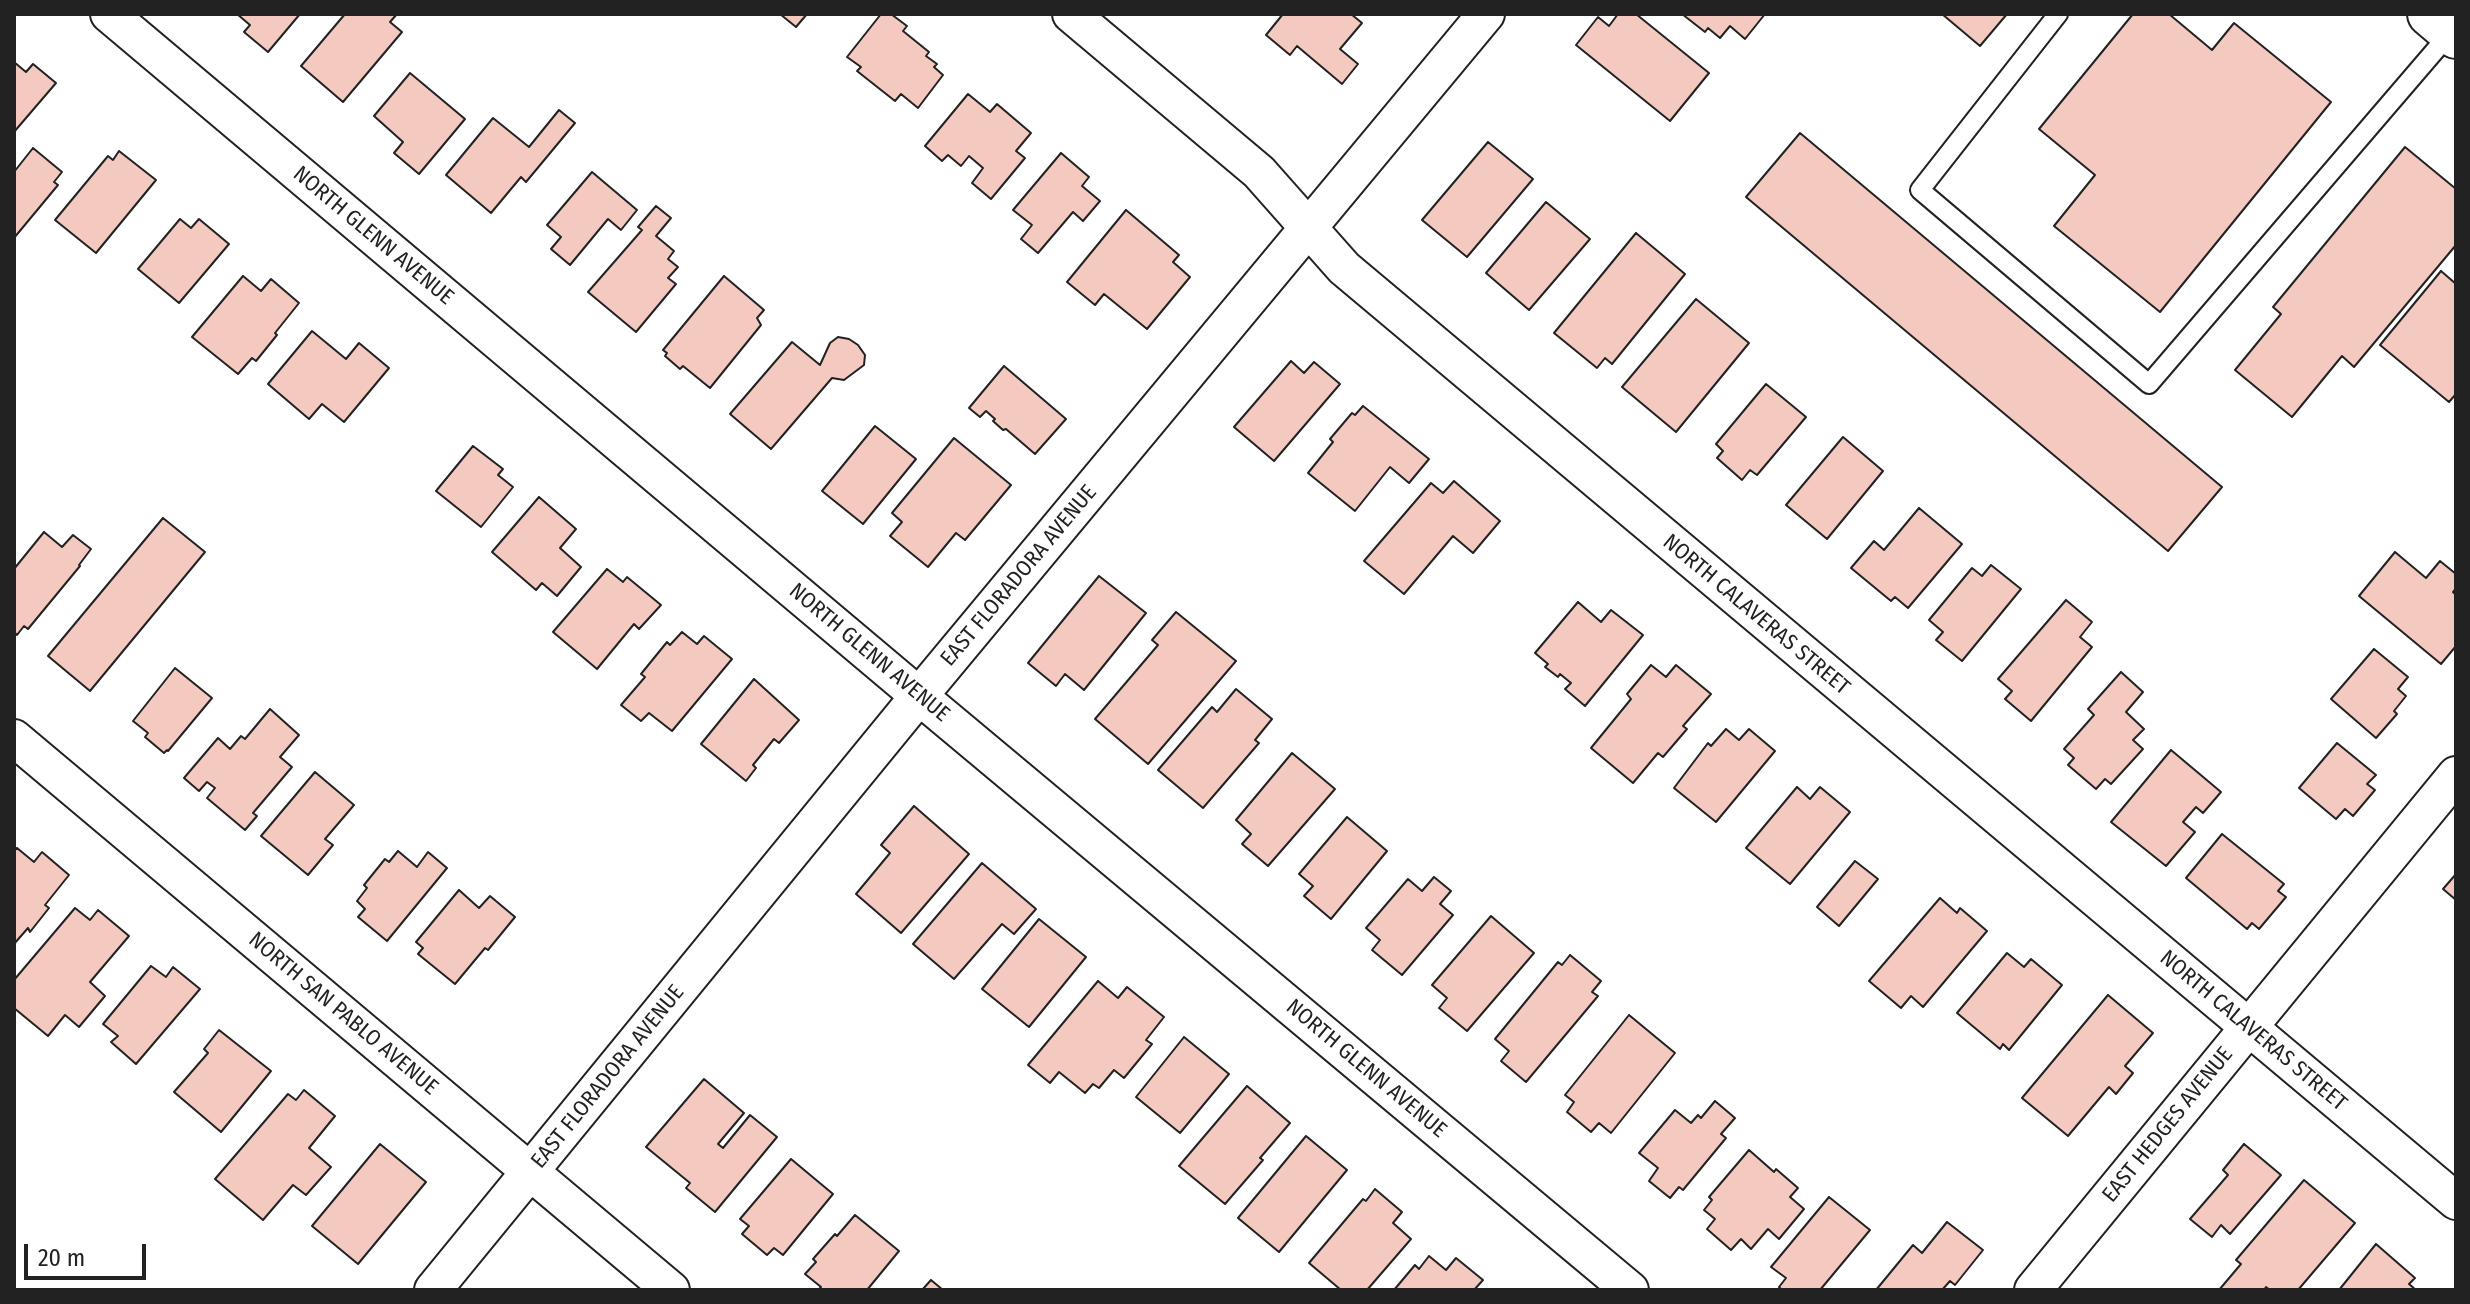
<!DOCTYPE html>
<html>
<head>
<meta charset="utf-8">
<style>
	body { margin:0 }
	#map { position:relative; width:2470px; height:1304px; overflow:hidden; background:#fff; font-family:"Fira Sans Condensed",sans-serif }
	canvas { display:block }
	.frame { position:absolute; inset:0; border:16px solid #222; pointer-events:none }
	.scale { position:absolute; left:24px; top:1244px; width:122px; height:36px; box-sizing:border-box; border:4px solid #222; border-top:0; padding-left:10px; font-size:24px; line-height:28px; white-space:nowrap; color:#222; -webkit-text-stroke:6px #fff; paint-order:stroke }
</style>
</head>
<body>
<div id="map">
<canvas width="2470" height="1304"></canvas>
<div class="frame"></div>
<div class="scale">20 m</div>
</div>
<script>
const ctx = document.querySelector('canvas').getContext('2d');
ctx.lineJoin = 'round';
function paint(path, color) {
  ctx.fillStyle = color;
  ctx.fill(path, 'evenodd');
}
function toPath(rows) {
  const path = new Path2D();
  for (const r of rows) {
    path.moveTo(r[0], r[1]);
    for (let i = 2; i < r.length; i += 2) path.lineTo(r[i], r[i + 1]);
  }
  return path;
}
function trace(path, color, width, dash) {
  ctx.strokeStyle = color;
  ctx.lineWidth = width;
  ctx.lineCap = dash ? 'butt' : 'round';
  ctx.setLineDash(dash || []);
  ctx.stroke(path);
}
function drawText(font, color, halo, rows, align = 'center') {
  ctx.font = font + ' "Fira Sans Condensed",sans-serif';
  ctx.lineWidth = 6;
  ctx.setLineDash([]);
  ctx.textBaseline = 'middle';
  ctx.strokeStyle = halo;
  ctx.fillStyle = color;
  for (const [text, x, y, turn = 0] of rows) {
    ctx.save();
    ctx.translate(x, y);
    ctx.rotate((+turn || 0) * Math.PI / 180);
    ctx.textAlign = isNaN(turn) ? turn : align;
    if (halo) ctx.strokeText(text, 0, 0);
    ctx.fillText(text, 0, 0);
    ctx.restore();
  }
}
const building = toPath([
	[237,14,300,14,268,52,244,32,250,25,237,14],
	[345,14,397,14,390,22,402,32,343,102,301,66,345,14],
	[780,14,807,14,796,27,780,14],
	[881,14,891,14,907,26,903,31,929,52,926,56,937,64,934,67,943,75,918,108,901,94,895,101,857,71,861,67,847,57,881,14],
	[1283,14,1351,14,1362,23,1340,49,1358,64,1342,84,1297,46,1290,55,1266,35,1283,14],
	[1618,14,1636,14,1709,73,1670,121,1576,45,1598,17,1609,26,1618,14],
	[1682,14,1765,14,1745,39,1730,26,1720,38,1708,28,1705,32,1682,14],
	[1942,14,2007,14,1980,46,1942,14],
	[2133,14,2169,14,2212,50,2234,23,2331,102,2160,312,2054,226,2095,175,2039,129,2133,14],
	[14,62,26,72,33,64,56,83,14,132,14,62],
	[410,73,465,119,419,174,394,153,403,142,374,116,410,73],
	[968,94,990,112,997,104,1031,133,1016,151,1025,158,991,199,972,183,983,168,969,156,961,166,948,155,942,161,925,146,968,94],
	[559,110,575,123,526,182,521,177,491,213,446,175,493,118,529,147,559,110],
	[1800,133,2222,487,2168,551,1746,197,1800,133],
	[1488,142,1533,179,1467,257,1422,220,1488,142],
	[2405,147,2456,189,2456,245,2354,367,2342,356,2292,417,2235,370,2281,314,2273,307,2405,147],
	[33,148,62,172,54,182,58,185,14,238,14,172,33,148],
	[119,151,156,180,96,253,55,220,108,156,113,160,119,151],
	[1061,153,1089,177,1082,186,1100,201,1083,221,1073,212,1038,253,1021,239,1032,225,1013,210,1061,153],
	[592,172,637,210,621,230,608,219,570,265,551,249,561,237,547,225,592,172],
	[1546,202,1590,239,1529,310,1486,273,1546,202],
	[656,206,671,218,656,236,674,251,668,259,678,267,668,278,676,284,636,332,588,292,642,230,638,227,656,206],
	[1126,210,1179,255,1173,262,1190,277,1147,329,1104,294,1095,305,1067,282,1126,210],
	[180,219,191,228,199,219,229,244,179,303,138,269,180,219],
	[1636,233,1685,274,1612,364,1605,358,1597,368,1554,333,1636,233],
	[2441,271,2456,284,2456,394,2449,402,2380,345,2441,271],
	[243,276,261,291,271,279,299,303,275,333,277,335,256,361,252,358,238,374,192,337,243,276],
	[724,276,764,310,757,318,761,325,710,388,683,366,680,369,665,356,667,353,663,350,724,276],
	[1696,299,1749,343,1676,432,1622,387,1696,299],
	[312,331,346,359,359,343,389,368,344,422,322,404,309,419,268,384,312,331],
	[838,337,849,339,858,345,865,355,864,365,844,380,832,378,771,449,730,414,792,342,820,365,830,343,838,337],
	[1291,361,1304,373,1314,362,1340,384,1274,461,1234,427,1291,361],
	[1004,366,1066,419,1035,454,1006,429,1003,430,993,421,995,419,986,411,980,417,969,408,1004,366],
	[1766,384,1806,417,1757,475,1750,470,1742,480,1717,458,1723,451,1716,444,1766,384],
	[1363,406,1429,459,1409,483,1390,467,1355,511,1308,473,1333,442,1330,439,1352,413,1355,415,1363,406],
	[875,426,916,459,863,524,822,491,875,426],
	[1843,437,1883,471,1827,539,1786,505,1843,437],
	[954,438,1011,485,965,540,956,533,928,567,890,536,902,522,892,513,954,438],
	[473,446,503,469,498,475,513,487,481,527,436,491,473,446],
	[1454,481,1500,521,1473,553,1453,536,1404,594,1364,561,1431,483,1443,493,1454,481],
	[539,497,576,529,560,548,581,567,557,596,542,583,536,590,492,552,539,497],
	[1919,508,1962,544,1908,608,1895,597,1891,601,1851,568,1874,541,1884,550,1919,508],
	[163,518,205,552,90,691,48,656,163,518],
	[44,532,62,547,73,535,91,549,79,565,80,566,28,629,24,626,17,635,14,632,14,569,44,532],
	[2395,552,2426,578,2440,561,2456,574,2456,588,2453,592,2456,595,2456,646,2441,664,2359,596,2395,552],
	[1991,565,2021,589,1962,661,1936,640,1943,632,1929,620,1972,568,1982,576,1991,565],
	[607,569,623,582,627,577,661,605,639,629,634,624,597,669,553,632,607,569],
	[1099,576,1146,613,1084,690,1065,674,1056,686,1028,663,1099,576],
	[2066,600,2092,622,2080,637,2092,647,2031,721,2005,699,2012,691,1998,679,2066,600],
	[1578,602,1601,622,1611,610,1643,635,1585,706,1565,689,1571,683,1560,674,1558,677,1545,667,1548,664,1535,653,1578,602],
	[1176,612,1236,661,1148,764,1095,719,1158,645,1152,640,1176,612],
	[682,632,697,644,704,636,732,659,672,731,649,713,641,721,621,705,645,677,641,674,667,642,670,645,682,632],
	[2374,649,2408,677,2398,689,2406,696,2394,711,2397,714,2376,738,2331,699,2374,649],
	[1651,665,1666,677,1676,665,1711,694,1683,726,1687,729,1663,757,1658,753,1633,783,1591,748,1631,699,1627,694,1651,665],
	[175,668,212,698,168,751,167,750,164,753,145,737,148,733,133,721,175,668],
	[2121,672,2143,692,2126,712,2144,729,2133,740,2143,749,2111,784,2105,779,2096,789,2068,765,2074,758,2064,749,2094,715,2088,709,2121,672],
	[754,679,799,720,779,743,774,739,753,765,756,768,746,781,701,744,754,679],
	[1236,689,1272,719,1255,740,1259,743,1203,808,1158,770,1212,707,1217,712,1236,689],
	[270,709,299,735,280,757,292,767,253,813,257,816,245,830,207,798,215,788,207,782,199,791,184,778,218,738,230,749,241,736,245,739,270,709],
	[1726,729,1739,740,1749,729,1775,751,1716,822,1674,788,1708,743,1711,746,1726,729],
	[2337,743,2376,775,2367,784,2375,790,2353,816,2345,809,2336,819,2299,788,2337,743],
	[2171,750,2221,792,2203,813,2196,807,2183,822,2195,832,2166,866,2111,822,2171,750],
	[1292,753,1335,789,1268,866,1242,844,1251,834,1236,820,1292,753],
	[315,772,354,805,325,839,333,845,308,875,261,836,315,772],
	[1797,787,1810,799,1820,787,1850,812,1790,884,1746,848,1797,787],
	[914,806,969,854,901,933,856,894,890,853,881,845,914,806],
	[1347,817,1387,851,1331,919,1304,896,1313,886,1299,874,1347,817],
	[2222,834,2284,884,2278,891,2286,897,2259,929,2252,923,2247,929,2186,878,2222,834],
	[17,848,34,862,42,852,69,875,45,905,49,908,30,932,28,928,14,944,14,851,17,848],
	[398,851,417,867,428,852,447,868,387,941,358,917,365,909,357,901,367,888,364,885,385,859,389,862,398,851],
	[1855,861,1878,879,1839,926,1817,907,1855,861],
	[982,863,1036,909,1014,934,1002,924,954,979,913,944,982,863],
	[2456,874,2456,900,2443,889,2456,874],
	[1434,877,1451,891,1440,904,1453,915,1402,975,1372,950,1380,940,1366,928,1408,879,1422,891,1434,877],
	[459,890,479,908,490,896,515,917,488,950,485,948,455,984,418,954,423,948,416,942,459,890],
	[1940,898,1957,913,1960,908,1987,931,1923,1007,1911,996,1901,1008,1869,981,1940,898],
	[75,908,90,920,98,910,129,936,90,982,105,996,79,1027,65,1015,48,1036,14,1008,14,980,75,908],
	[1491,916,1534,953,1467,1031,1439,1008,1447,998,1432,985,1491,916],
	[1039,919,1086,957,1029,1027,982,989,1039,919],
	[2007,953,2024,967,2031,959,2062,985,2009,1050,2003,1044,2000,1049,1957,1013,2007,953],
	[1570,955,1601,981,1592,992,1598,996,1526,1082,1501,1061,1509,1051,1495,1039,1558,962,1562,965,1570,955],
	[151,966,166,977,173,967,200,989,136,1064,111,1042,118,1036,103,1024,151,966],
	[1098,981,1118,998,1127,987,1164,1017,1146,1040,1152,1044,1124,1078,1114,1070,1099,1088,1093,1084,1085,1093,1059,1072,1050,1083,1028,1065,1098,981],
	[2108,995,2153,1033,2125,1066,2133,1073,2116,1094,2109,1087,2068,1136,2022,1098,2108,995],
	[1629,1015,1675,1053,1611,1133,1599,1123,1591,1132,1567,1112,1574,1102,1565,1095,1629,1015],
	[219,1030,271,1071,221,1132,174,1092,208,1053,204,1049,219,1030],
	[1184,1037,1229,1074,1180,1133,1136,1097,1184,1037],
	[704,1079,744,1113,718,1144,723,1148,750,1115,777,1137,715,1212,686,1188,690,1183,646,1147,704,1079],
	[1247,1086,1290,1123,1260,1158,1263,1160,1225,1204,1179,1166,1247,1086],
	[304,1090,335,1116,309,1148,331,1167,306,1195,293,1185,263,1220,215,1179,288,1094,296,1100,304,1090],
	[1715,1101,1735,1118,1721,1134,1726,1138,1683,1190,1679,1187,1670,1198,1649,1181,1658,1168,1639,1153,1675,1110,1691,1123,1698,1115,1701,1118,1715,1101],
	[1306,1136,1347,1170,1279,1252,1238,1218,1306,1136],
	[380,1144,426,1182,358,1264,312,1226,380,1144],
	[2244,1144,2281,1175,2230,1234,2221,1225,2212,1237,2190,1219,2228,1175,2223,1170,2244,1144],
	[1749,1150,1774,1172,1776,1169,1798,1188,1790,1197,1804,1209,1779,1239,1768,1229,1751,1249,1741,1239,1731,1250,1707,1229,1715,1219,1704,1210,1712,1200,1709,1197,1749,1150],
	[791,1159,833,1194,783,1255,774,1248,767,1255,742,1234,749,1226,740,1219,791,1159],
	[2304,1180,2355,1223,2298,1290,2270,1290,2266,1287,2264,1290,2219,1290,2241,1264,2236,1260,2304,1180],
	[1375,1189,1402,1212,1393,1223,1411,1239,1367,1290,1341,1290,1309,1263,1363,1199,1366,1201,1375,1189],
	[1829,1197,1870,1230,1820,1290,1782,1290,1779,1287,1786,1278,1771,1267,1829,1197],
	[855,1215,899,1251,867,1290,818,1290,821,1287,805,1274,816,1262,813,1259,835,1234,837,1236,855,1215],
	[1947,1222,1983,1250,1955,1285,1950,1281,1942,1290,1876,1290,1913,1245,1922,1253,1947,1222],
	[2376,1244,2415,1278,2409,1284,2416,1290,2339,1290,2376,1244],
	[1429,1256,1446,1270,1456,1258,1483,1280,1474,1290,1394,1290,1415,1265,1419,1269,1429,1256],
	[931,1280,943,1290,922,1290,931,1280]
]);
const service = toPath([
	[2058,14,1920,190,2149,384,2451,32]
]);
const minor = toPath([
	[109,14,919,696,1630,1290],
	[1071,14,1259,172,1344,268,2456,1201],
	[14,738,671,1290],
	[433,1290,919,696,1486,14],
	[2033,1290,2456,775]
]);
const primary = toPath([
	[2430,14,2456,36]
]);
const streetNames = [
	["NORTH GLENN AVENUE",373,236,40],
	["EAST FLORADORA AVENUE",1019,576,-50],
	["NORTH CALAVERAS STREET",1756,615,40],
	["NORTH GLENN AVENUE",869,653,40],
	["NORTH SAN PABLO AVENUE",343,1014,40],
	["NORTH CALAVERAS STREET",2253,1031,40],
	["NORTH GLENN AVENUE",1366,1069,40],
	["EAST FLORADORA AVENUE",608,1077,-51],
	["EAST HEDGES AVENUE",2168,1125,-51]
];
paint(building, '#f3c9c0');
trace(building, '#222', 2);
trace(service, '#222', 22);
trace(minor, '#222', 40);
trace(primary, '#222', 48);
trace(service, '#fff', 18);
trace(minor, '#fff', 36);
trace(primary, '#fff', 44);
drawText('22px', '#222', '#fff', streetNames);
</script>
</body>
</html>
